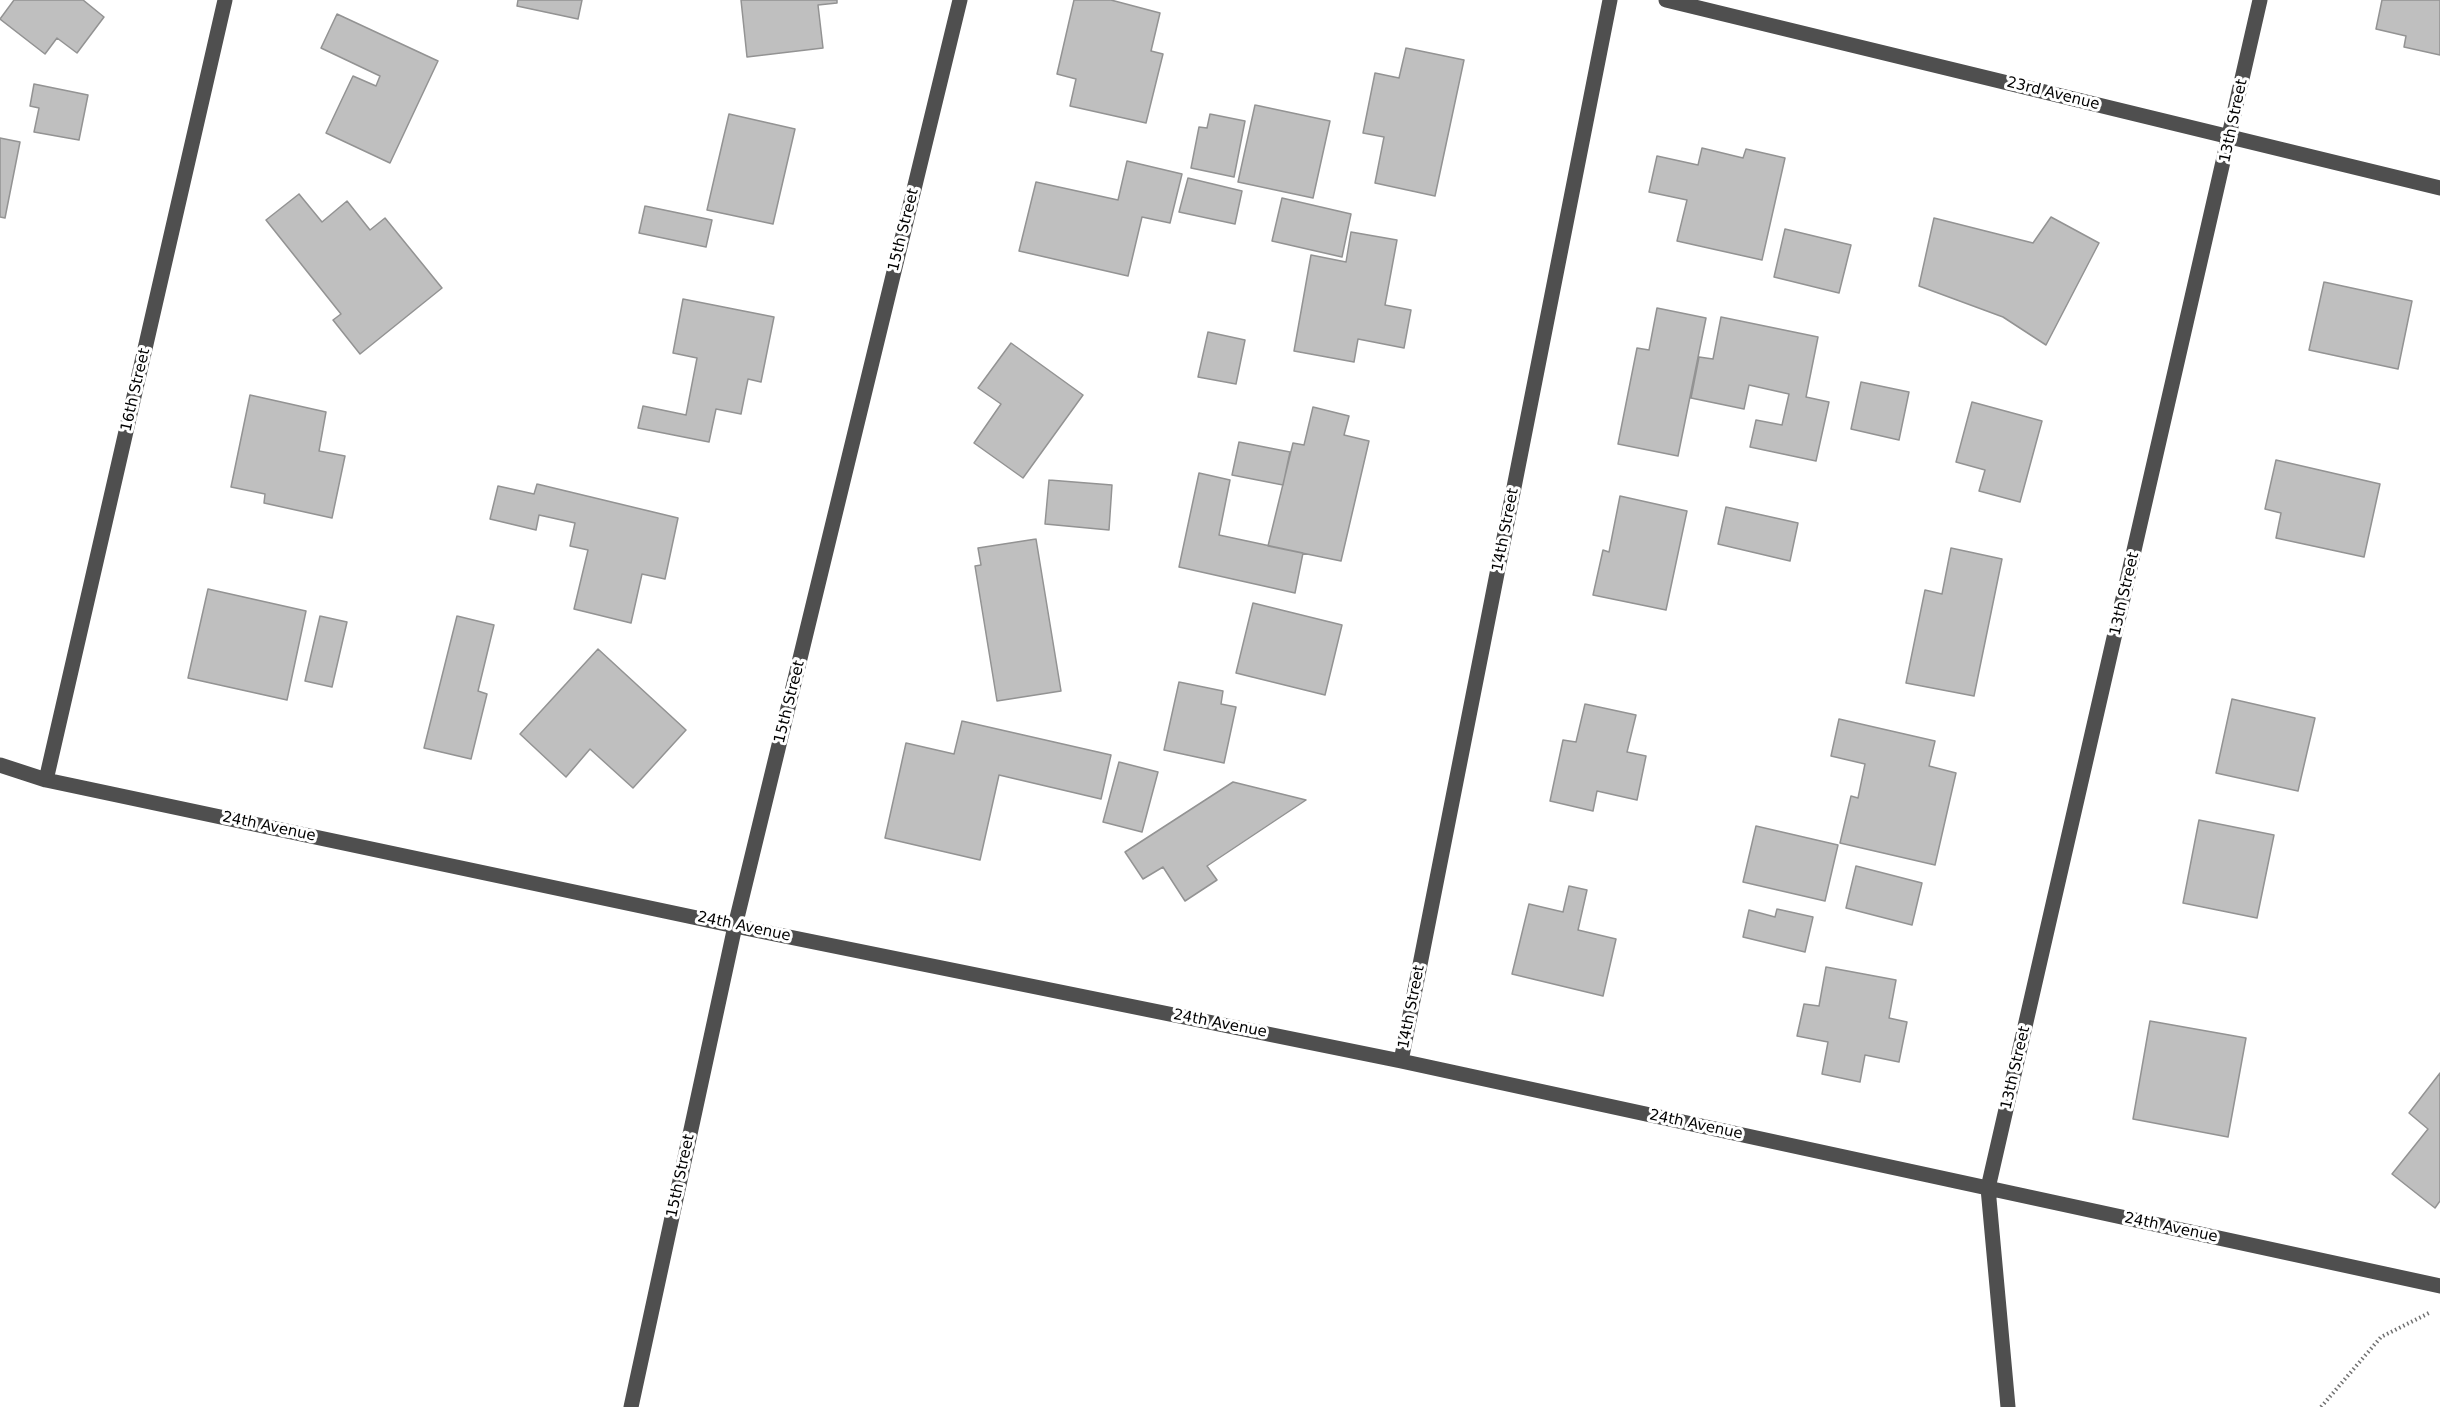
<!DOCTYPE html>
<html>
<head>
<meta charset="utf-8">
<style>
	body { margin:0 }
	canvas { display:block; background:#fff }
</style>
</head>
<body>
<canvas width="2440" height="1407"></canvas>
<script>
const ctx = document.querySelector('canvas').getContext('2d');
ctx.lineJoin = 'round';
function paint(path, color) {
  ctx.fillStyle = color;
  ctx.fill(path, 'evenodd');
}
function toPath(rows) {
  const path = new Path2D();
  for (const r of rows) {
    path.moveTo(r[0], r[1]);
    for (let i = 2; i < r.length; i += 2) path.lineTo(r[i], r[i + 1]);
  }
  return path;
}
function trace(path, color, width, dash) {
  ctx.strokeStyle = color;
  ctx.lineWidth = width;
  ctx.lineCap = dash ? 'butt' : 'round';
  ctx.setLineDash(dash || []);
  ctx.stroke(path);
}
function drawText(font, color, halo, rows, align = 'center') {
  ctx.font = font + ' "DejaVu Sans",sans-serif';
  ctx.lineWidth = 6;
  ctx.setLineDash([]);
  ctx.textBaseline = 'middle';
  ctx.strokeStyle = halo;
  ctx.fillStyle = color;
  for (const [text, x, y, turn = 0] of rows) {
    ctx.save();
    ctx.translate(x, y);
    ctx.rotate((+turn || 0) * Math.PI / 180);
    ctx.textAlign = isNaN(turn) ? turn : align;
    if (halo) ctx.strokeText(text, 0, 0);
    ctx.fillText(text, 0, 0);
    ctx.restore();
  }
}
const building = toPath([
	[14,0,83,0,104,17,77,53,57,38,45,54,0,19,14,0],
	[518,0,582,0,578,19,517,6,518,0],
	[741,0,837,0,837,3,818,5,823,48,747,57,741,0],
	[1074,0,1111,0,1160,13,1151,51,1163,54,1146,123,1070,106,1076,79,1057,74,1074,0],
	[2382,0,2440,0,2440,55,2404,47,2406,36,2376,29,2382,0],
	[337,14,438,61,390,163,326,133,353,76,376,86,380,76,321,48,337,14],
	[1406,48,1464,60,1435,196,1375,183,1384,137,1363,133,1375,73,1399,78,1406,48],
	[34,84,88,95,79,140,34,132,39,108,30,106,34,84],
	[1255,105,1330,121,1313,198,1238,182,1255,105],
	[729,114,795,129,773,224,707,210,729,114],
	[1210,114,1245,121,1234,177,1191,168,1199,127,1207,128,1210,114],
	[0,138,20,142,5,218,0,217,0,138],
	[1702,148,1743,158,1746,149,1785,158,1762,260,1677,241,1687,200,1649,192,1657,156,1698,165,1702,148],
	[1127,161,1182,174,1170,223,1142,217,1128,276,1019,251,1036,182,1118,200,1127,161],
	[1188,178,1242,191,1235,224,1179,212,1188,178],
	[299,194,322,222,347,201,370,230,385,218,442,288,360,354,333,320,341,314,266,220,299,194],
	[1282,198,1351,214,1342,257,1272,241,1282,198],
	[645,206,712,220,706,247,639,233,645,206],
	[2051,217,2099,243,2046,345,2003,317,1919,286,1934,218,2033,243,2051,217],
	[1785,229,1851,245,1839,293,1774,277,1785,229],
	[1351,232,1397,240,1385,305,1411,310,1404,348,1358,339,1354,362,1294,351,1311,255,1346,262,1351,232],
	[2324,282,2412,301,2398,369,2309,350,2324,282],
	[683,299,774,317,761,382,748,379,741,414,716,409,709,442,638,428,643,406,686,415,697,358,673,353,683,299],
	[1657,308,1706,318,1678,456,1618,444,1637,348,1649,350,1657,308],
	[1721,317,1818,337,1806,397,1829,402,1816,461,1750,447,1756,420,1782,425,1789,394,1749,385,1744,409,1691,398,1699,357,1713,359,1721,317],
	[1208,332,1245,340,1236,384,1198,377,1208,332],
	[1011,343,1083,395,1023,478,974,443,1001,404,978,388,1011,343],
	[1861,382,1909,392,1899,440,1851,429,1861,382],
	[250,395,326,412,319,451,345,456,332,518,264,503,265,494,231,487,250,395],
	[1972,402,2042,421,2020,502,1979,491,1985,470,1956,462,1972,402],
	[1313,407,1349,416,1344,435,1369,441,1341,561,1268,546,1293,443,1304,445,1313,407],
	[1239,442,1290,452,1283,485,1232,475,1239,442],
	[2276,460,2380,484,2364,557,2276,538,2281,513,2265,509,2276,460],
	[1199,473,1230,480,1219,535,1303,553,1295,593,1179,567,1199,473],
	[1049,480,1112,485,1109,530,1045,524,1049,480],
	[537,484,678,518,665,579,642,574,631,623,574,609,588,550,570,546,575,523,539,515,536,530,490,519,498,486,534,494,537,484],
	[1620,496,1687,511,1666,610,1593,595,1603,550,1609,552,1620,496],
	[1726,507,1798,523,1790,561,1718,544,1726,507],
	[1036,539,1061,691,997,701,975,566,981,565,978,548,1036,539],
	[1951,548,2002,559,1974,696,1906,683,1925,590,1942,594,1951,548],
	[208,589,306,611,287,700,188,678,208,589],
	[1253,603,1342,625,1325,695,1236,673,1253,603],
	[320,616,347,622,332,687,305,681,320,616],
	[457,616,494,625,478,691,487,694,471,759,424,748,457,616],
	[598,649,686,730,633,788,590,749,566,777,520,734,598,649],
	[1179,682,1223,691,1221,704,1236,707,1224,763,1164,750,1179,682],
	[2232,699,2315,718,2298,791,2216,773,2232,699],
	[1585,704,1636,715,1627,752,1646,756,1637,800,1597,791,1593,811,1550,801,1563,740,1576,742,1585,704],
	[1839,719,1935,741,1929,766,1956,773,1935,865,1840,843,1851,796,1858,798,1865,764,1831,756,1839,719],
	[962,721,1111,755,1101,799,999,775,980,860,885,838,906,743,954,754,962,721],
	[1119,762,1158,772,1142,832,1103,822,1119,762],
	[1233,782,1306,800,1207,866,1217,880,1185,901,1163,867,1143,879,1125,852,1233,782],
	[2199,820,2274,835,2257,918,2183,903,2199,820],
	[1756,826,1838,845,1825,901,1743,882,1756,826],
	[1856,866,1922,883,1912,925,1846,908,1856,866],
	[1569,886,1587,890,1578,930,1616,939,1603,996,1512,974,1529,904,1563,912,1569,886],
	[1777,909,1813,917,1805,952,1743,937,1749,910,1775,917,1777,909],
	[1826,967,1896,980,1889,1018,1907,1022,1899,1062,1865,1055,1860,1082,1822,1074,1828,1042,1797,1036,1804,1004,1819,1006,1826,967],
	[2150,1021,2246,1038,2228,1137,2133,1119,2150,1021],
	[2440,1073,2440,1201,2435,1208,2392,1174,2428,1129,2409,1113,2440,1073]
]);
const path = toPath([
	[2321,1407,2381,1337,2429,1313]
]);
const minor = toPath([
	[1666,0,2440,188],
	[0,765,46,780,735,926,1401,1061,2440,1286],
	[46,780,225,0],
	[1401,1061,1610,0],
	[631,1407,735,926,960,0],
	[2008,1407,1988,1188,2260,0]
]);
const streetNames = [
	["23rd Avenue",2053,94,14],
	["13th Street",2234,121,-78],
	["15th Street",904,230,-76],
	["16th Street",136,390,-77],
	["14th Street",1506,530,-79],
	["13th Street",2125,594,-77],
	["15th Street",790,702,-76],
	["24th Avenue",269,827,12],
	["24th Avenue",744,927,12],
	["14th Street",1412,1007,-79],
	["24th Avenue",1220,1024,11],
	["13th Street",2016,1068,-77],
	["24th Avenue",1696,1125,12],
	["15th Street",681,1176,-78],
	["24th Avenue",2171,1228,12]
];
paint(building, '#bfbfbf');
trace(building, '#939393', 1.5);
trace(path, '#717171', 4, [1.5, 3]);
trace(minor, '#4f4f4f', 15);
drawText('15px', '#000', '#fff', streetNames);
</script>
</body>
</html>
